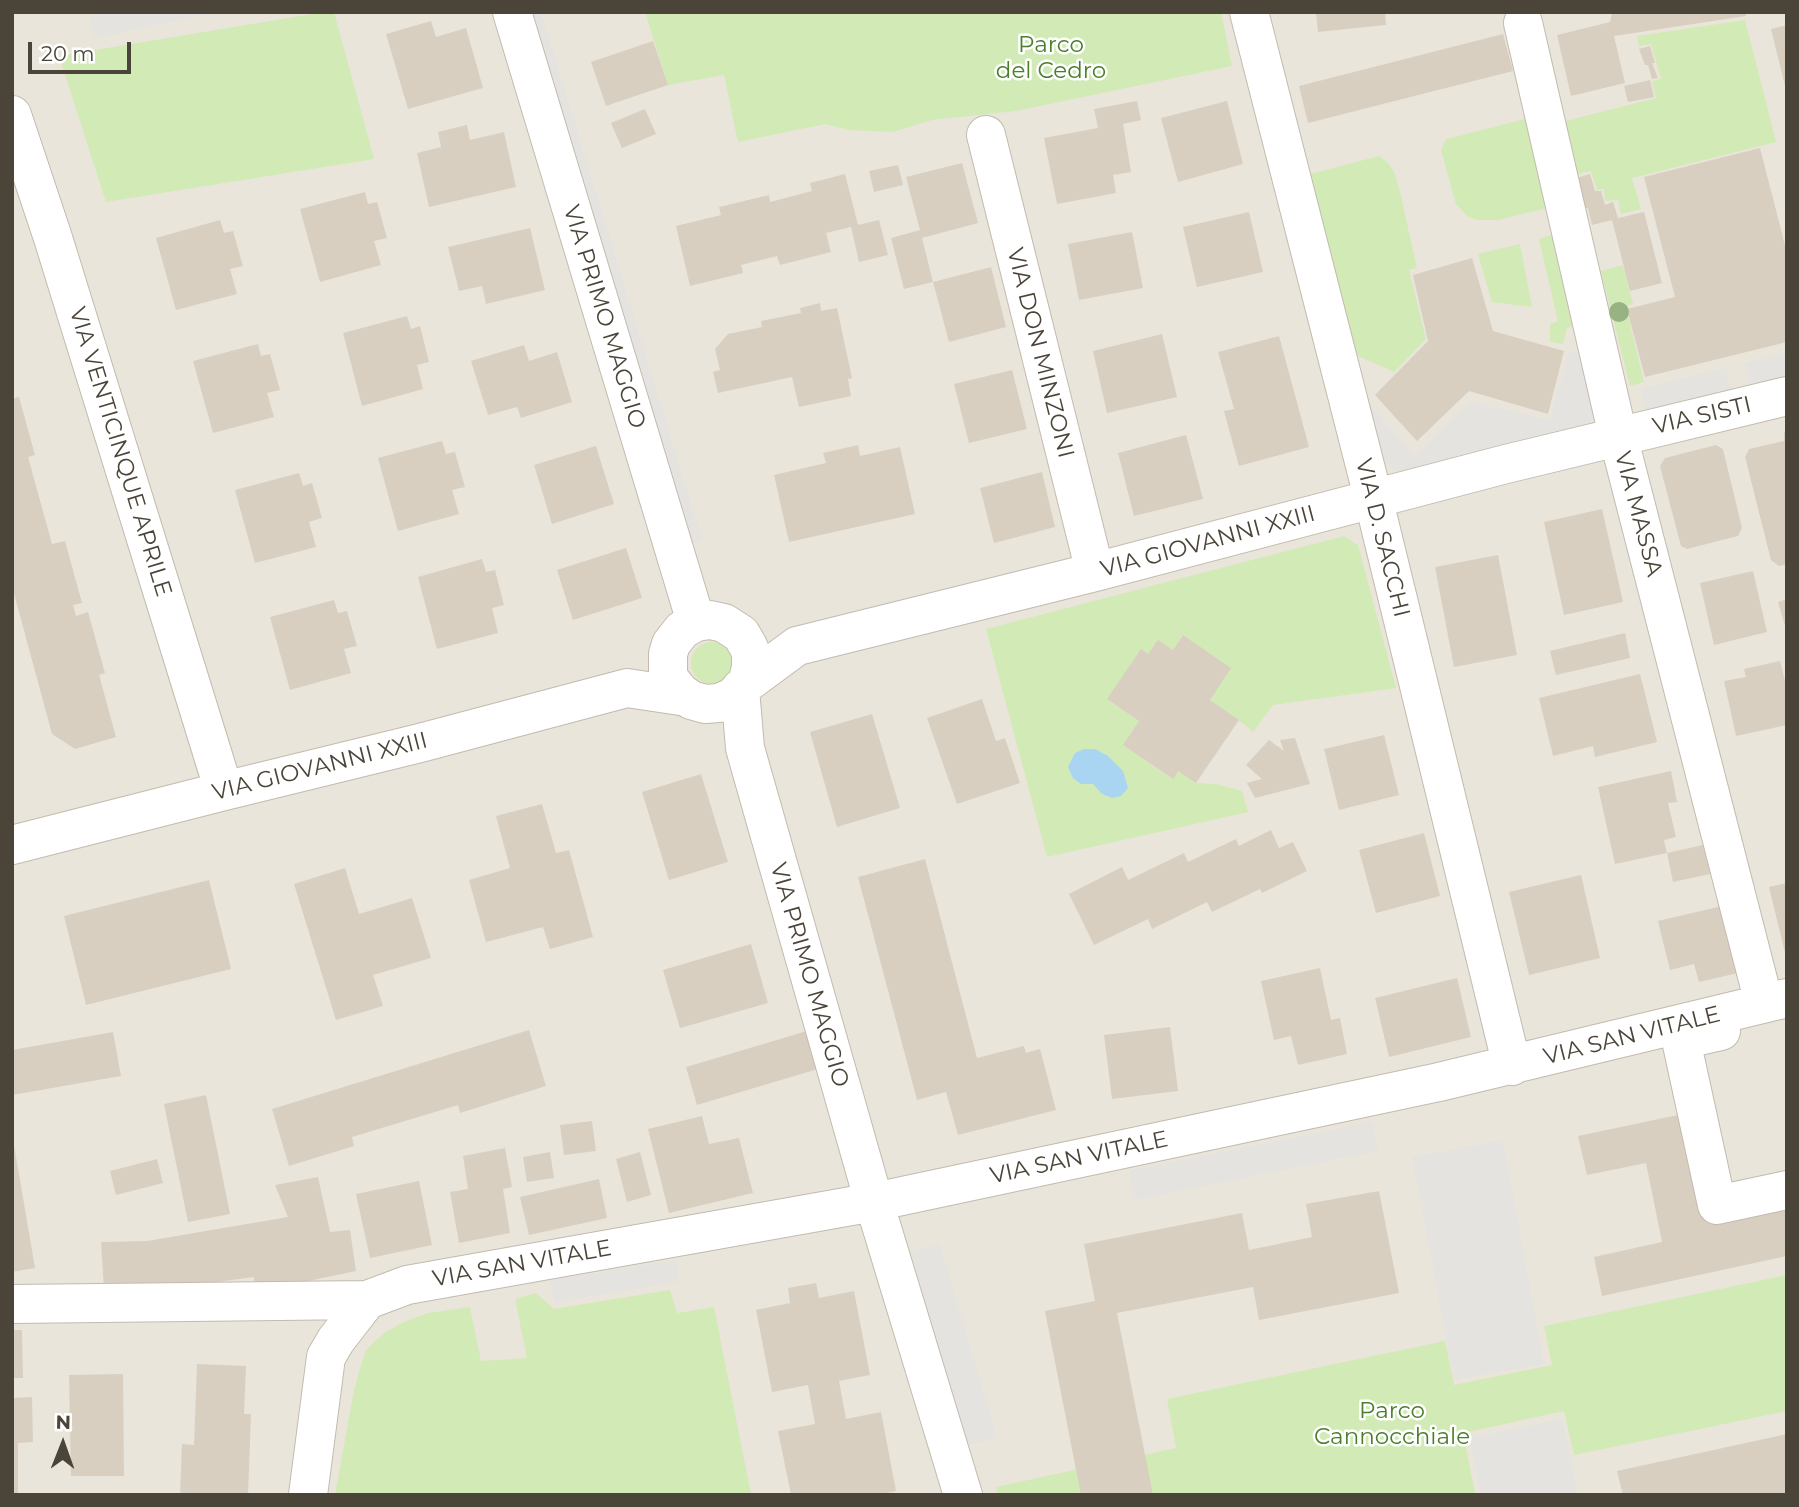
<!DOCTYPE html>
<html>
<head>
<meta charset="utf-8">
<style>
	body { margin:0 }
	#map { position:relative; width:1799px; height:1507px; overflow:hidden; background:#f6f3ec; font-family:Montserrat,sans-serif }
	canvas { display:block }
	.frame { position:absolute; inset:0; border:14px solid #4b4439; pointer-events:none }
	.north { position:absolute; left:28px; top:1409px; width:70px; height:70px; -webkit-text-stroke:5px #fff; paint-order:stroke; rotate:1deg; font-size:19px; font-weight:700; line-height:28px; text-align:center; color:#4b4439 }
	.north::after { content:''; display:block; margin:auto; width:24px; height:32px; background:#4b4439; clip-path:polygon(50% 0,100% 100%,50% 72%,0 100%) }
	.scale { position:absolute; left:28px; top:42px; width:103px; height:32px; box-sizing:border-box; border:4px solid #4b4439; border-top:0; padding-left:9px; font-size:21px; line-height:24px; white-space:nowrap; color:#4b4439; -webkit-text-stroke:5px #fff; paint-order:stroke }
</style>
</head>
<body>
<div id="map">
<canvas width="1799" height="1507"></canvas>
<div class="frame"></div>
<div class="north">N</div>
<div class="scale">20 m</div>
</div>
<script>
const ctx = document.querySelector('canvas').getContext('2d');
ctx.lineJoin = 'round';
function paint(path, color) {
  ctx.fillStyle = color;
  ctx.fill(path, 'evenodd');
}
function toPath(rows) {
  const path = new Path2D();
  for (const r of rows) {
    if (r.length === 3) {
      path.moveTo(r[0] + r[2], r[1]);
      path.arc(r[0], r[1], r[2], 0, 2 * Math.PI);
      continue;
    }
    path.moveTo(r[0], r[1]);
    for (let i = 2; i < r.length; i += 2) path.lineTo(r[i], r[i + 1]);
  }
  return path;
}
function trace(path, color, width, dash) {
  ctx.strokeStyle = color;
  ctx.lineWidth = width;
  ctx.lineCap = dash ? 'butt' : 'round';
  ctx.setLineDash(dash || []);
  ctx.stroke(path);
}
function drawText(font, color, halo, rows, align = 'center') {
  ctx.font = font + ' Montserrat,sans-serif';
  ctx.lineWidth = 5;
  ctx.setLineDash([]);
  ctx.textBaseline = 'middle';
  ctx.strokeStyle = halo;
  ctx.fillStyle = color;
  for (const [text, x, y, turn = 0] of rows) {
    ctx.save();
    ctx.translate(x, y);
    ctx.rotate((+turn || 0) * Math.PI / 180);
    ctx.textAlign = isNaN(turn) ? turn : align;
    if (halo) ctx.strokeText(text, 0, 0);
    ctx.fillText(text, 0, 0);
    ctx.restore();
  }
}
const residential = toPath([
	[12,12,1787,12,1787,1495,12,1495]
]);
const green = toPath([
	[324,12,334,12,374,159,106,202,59,56],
	[645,12,1221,12,1232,66,1016,111,932,120,893,132,849,130,825,124,738,142,724,75,668,85],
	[1745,20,1776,142,1632,178,1641,209,1621,214,1618,200,1605,201,1604,189,1597,190,1591,171,1577,174,1565,121,1656,98,1652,81,1661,79,1651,44,1639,46,1637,36],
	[1525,119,1547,208,1498,220,1477,220,1467,216,1456,204,1441,150,1446,139],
	[1379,156,1388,163,1394,172,1399,188,1417,268,1409,270,1426,339,1394,372,1354,354,1311,174],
	[1558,233,1582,325,1567,328,1563,344,1550,342,1550,324,1558,321,1539,239],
	[1520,244,1532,307,1492,302,1478,254],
	[1623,265,1633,304,1626,307,1644,382,1630,386,1601,271],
	[1344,536,1358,545,1396,688,1273,705,1253,732,1239,720,1210,700,1231,668,1183,635,1173,650,1158,640,1148,654,1141,650,1107,699,1139,721,1123,745,1172,779,1178,771,1196,783,1216,784,1242,791,1248,812,1047,857,986,629],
	[712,663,21],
	[1787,1275,1787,1411,1574,1455,1564,1411,1463,1433,1475,1493,1469,1495,998,1495,996,1487,1176,1448,1167,1399,1445,1341,1454,1385,1552,1365,1544,1326],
	[670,1290,677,1313,714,1307,751,1495,335,1495,353,1395,360,1368,366,1350,384,1333,404,1322,428,1313,470,1307,481,1361,527,1358,515,1299,536,1293,554,1309]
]);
const parking = toPath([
	[89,12,219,12,94,38],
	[524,12,541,12,702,540,686,546],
	[1569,350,1590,357,1595,416,1585,428,1402,473,1396,471,1384,462,1380,452,1365,399,1415,457,1471,402,1550,420],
	[1787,353,1787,376,1750,384,1745,363],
	[1726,368,1732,395,1648,416,1641,389],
	[1372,1122,1378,1151,1134,1200,1128,1171],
	[1503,1140,1544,1364,1454,1380,1412,1157],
	[940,1244,997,1437,967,1446,910,1252],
	[676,1260,679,1282,554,1302,551,1280],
	[1563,1419,1578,1495,1481,1495,1469,1438]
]);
const water = toPath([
	[1084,749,1095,749,1108,756,1123,771,1128,788,1121,796,1112,798,1102,794,1093,784,1081,784,1073,778,1068,767,1075,753]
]);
const building = toPath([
	[1316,12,1385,12,1386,25,1318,32],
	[1612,12,1746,12,1746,16,1614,36,1625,83,1571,96,1557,35,1610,22],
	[431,21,436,37,466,28,483,88,408,109,386,34],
	[1787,25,1787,90,1786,90,1771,29],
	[1503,34,1513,71,1308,123,1299,86],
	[653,41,668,85,606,106,591,62],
	[1650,46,1655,63,1652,63,1658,78,1652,79,1648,65,1645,65,1639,49],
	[1650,80,1654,97,1628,102,1624,86],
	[1137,101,1141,120,1123,124,1131,172,1113,175,1116,193,1057,204,1044,138,1098,128,1094,109],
	[1227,101,1243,164,1178,182,1161,118],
	[645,109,656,134,622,148,611,123],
	[467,125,470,140,504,132,516,187,429,207,417,153,441,147,438,132],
	[1760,148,1787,253,1787,342,1645,377,1627,309,1675,297,1644,177],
	[962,163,978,223,922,238,933,282,904,289,891,238,920,230,906,177],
	[898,165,903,185,874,192,869,171],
	[845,174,858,225,879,220,888,255,859,262,851,227,826,233,831,252,780,265,777,256,741,265,743,273,690,286,676,226,721,215,719,207,769,195,770,202,812,191,810,183],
	[1590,174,1595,191,1601,191,1605,205,1613,202,1618,218,1644,212,1662,283,1630,291,1612,220,1592,225,1588,208,1585,208,1577,178],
	[365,192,368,204,377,202,387,238,374,241,381,265,320,282,300,209],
	[1249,212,1263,272,1197,287,1183,227],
	[220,220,224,233,233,231,243,266,230,269,237,294,176,310,156,238],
	[530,228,545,290,486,304,482,286,459,291,448,247],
	[1132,232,1143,288,1079,300,1068,244],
	[1472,258,1493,331,1564,351,1548,414,1469,391,1417,441,1375,395,1428,341,1413,275],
	[991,267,1006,327,949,342,933,282],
	[820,303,821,311,837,308,852,378,848,379,851,396,799,407,792,377,718,393,713,372,720,370,715,349,728,334,762,327,761,321,801,313,800,308],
	[407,316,411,329,420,326,429,362,417,365,423,389,362,406,343,333],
	[1162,334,1177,397,1107,413,1093,351],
	[1279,336,1309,447,1239,466,1224,411,1234,409,1218,352],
	[258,344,261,356,270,354,280,390,267,393,274,417,213,433,193,361],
	[524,345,529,361,557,352,572,402,521,418,517,407,488,415,471,361],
	[1012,370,1027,429,969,443,954,384],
	[19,397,35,455,28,457,52,544,65,541,82,603,73,605,76,616,88,612,105,673,99,675,116,737,75,749,52,734,12,586,12,399],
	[1787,428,1787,564,1779,566,1771,560,1745,457,1749,449,1784,441,1784,433],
	[1186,435,1203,499,1134,516,1118,453],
	[442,441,446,454,455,452,465,487,452,490,459,514,398,531,378,458],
	[858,445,860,456,900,447,915,514,789,542,774,475,826,463,823,453],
	[1716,445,1723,449,1742,528,1738,536,1687,549,1681,546,1660,466,1665,458],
	[596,446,614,504,552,524,534,465],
	[1042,472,1055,527,994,543,980,488],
	[299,473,303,486,312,483,322,518,309,522,316,547,255,563,235,490],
	[1602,509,1623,602,1564,615,1544,522],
	[626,548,642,598,573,620,557,570],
	[1498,555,1517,655,1454,667,1435,567],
	[482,559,486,572,495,570,504,605,492,608,498,633,437,649,418,577],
	[1753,571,1767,632,1714,645,1700,583],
	[1787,599,1787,629,1786,629,1778,602],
	[334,600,338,613,347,611,357,646,344,649,351,673,290,690,270,617],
	[1625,633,1630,658,1556,675,1550,651],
	[1183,635,1231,668,1210,700,1239,720,1196,783,1178,771,1173,779,1123,745,1139,721,1107,699,1141,649,1148,654,1158,640,1173,650],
	[1780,661,1787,689,1787,725,1736,736,1724,681,1746,677,1744,669],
	[1640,674,1657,742,1595,757,1593,746,1553,756,1539,698],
	[982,699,996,741,1005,738,1020,783,957,804,927,718],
	[872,714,900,808,837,827,810,732],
	[1384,735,1399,795,1339,810,1324,749],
	[1295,738,1310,784,1255,798,1247,783,1262,779,1246,765,1269,740,1284,751,1280,740],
	[1671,771,1677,802,1668,803,1676,837,1664,840,1667,853,1615,864,1598,787],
	[701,774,728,862,669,880,642,792],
	[542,804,556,853,569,850,593,937,550,949,543,927,486,942,469,880,510,868,496,816],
	[1271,830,1279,848,1293,842,1307,871,1262,893,1260,889,1212,912,1207,902,1152,929,1148,919,1094,945,1069,894,1122,867,1128,880,1184,853,1188,862,1236,839,1239,846],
	[1424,833,1440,896,1376,913,1359,850],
	[1703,845,1710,874,1673,882,1667,853],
	[925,859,977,1058,1024,1046,1026,1053,1040,1049,1056,1110,958,1135,946,1092,917,1100,858,877],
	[345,868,359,914,412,898,431,958,373,975,383,1006,336,1020,294,884],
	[1581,875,1600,958,1529,975,1509,892],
	[209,880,231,969,86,1005,64,916],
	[1787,883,1787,957,1786,957,1769,887],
	[1722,906,1738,973,1699,982,1694,964,1670,970,1658,921],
	[751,944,768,1003,680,1028,663,970],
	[1320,968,1331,1020,1340,1018,1347,1054,1298,1065,1291,1036,1274,1040,1261,981],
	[1457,978,1471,1037,1389,1057,1375,998],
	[1170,1027,1178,1091,1112,1099,1104,1035],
	[529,1030,546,1086,460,1113,458,1105,352,1137,354,1146,289,1166,272,1109],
	[807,1031,818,1069,697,1105,686,1067],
	[113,1032,121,1076,12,1095,12,1050],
	[206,1095,230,1214,188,1222,164,1104],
	[1697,1111,1717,1205,1787,1190,1787,1256,1602,1296,1594,1257,1662,1242,1646,1163,1587,1175,1578,1136],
	[702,1116,709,1144,739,1138,753,1193,669,1213,648,1129],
	[592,1121,596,1151,564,1155,560,1125],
	[12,1145,14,1145,35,1268,12,1272],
	[505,1148,512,1187,503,1189,510,1233,459,1243,450,1192,468,1189,463,1156],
	[550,1152,554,1178,527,1182,523,1157],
	[640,1152,651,1195,627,1202,616,1159],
	[157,1159,163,1183,116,1195,110,1171],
	[318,1177,330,1232,350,1230,356,1271,255,1292,254,1277,149,1291,104,1288,101,1242,147,1241,288,1217,275,1185],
	[599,1179,607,1218,529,1235,520,1197],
	[419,1181,432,1245,370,1258,356,1194],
	[1379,1191,1399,1293,1259,1320,1253,1287,1117,1313,1153,1495,1081,1495,1045,1311,1095,1301,1084,1244,1242,1213,1249,1250,1312,1237,1306,1204],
	[816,1283,819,1298,854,1291,870,1375,839,1381,846,1419,881,1412,896,1491,876,1495,791,1495,778,1431,815,1424,808,1385,772,1392,756,1310,790,1303,788,1288],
	[12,1330,22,1330,23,1378,12,1378],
	[197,1364,246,1366,244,1414,251,1414,248,1495,180,1495,182,1444,194,1445],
	[123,1374,124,1476,71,1476,69,1375],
	[32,1397,33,1442,18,1443,18,1495,12,1495,12,1398],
	[1787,1434,1787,1495,1623,1495,1617,1471]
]);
const minor = toPath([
	[512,12,696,622],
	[1249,12,1370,485,1512,1066],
	[1523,23,1618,436,1764,1003],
	[12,115,53,238,224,791],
	[986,135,1095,572],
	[710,620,724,623,741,634,748,646,751,653,751,668,747,683,733,697,719,703,705,704,691,700,680,692,668,677,668,654,671,644,682,630,696,622,710,620],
	[747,683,797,646,1095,572,1506,464,1787,396],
	[740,689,745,748,874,1202,963,1495],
	[12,845,224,791,420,743,627,688,687,697],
	[1721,1031,1681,1040,1717,1205,1787,1190],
	[12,1304,367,1300,407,1285,874,1202,1439,1082,1787,998],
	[308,1495,326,1357,336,1340,367,1300]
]);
const trees = [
	[1619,312]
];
const parkNames = [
	["Parco",1051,45],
	["del Cedro",1051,71],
	["Parco",1392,1411],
	["Cannocchiale",1392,1437]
];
const streetNames = [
	["VIA PRIMO MAGGIO",604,317,73],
	["VIA DON MINZONI",1040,353,76],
	["VIA SISTI",1702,416,-13],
	["VIA VENTICINQUE APRILE",120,452,73],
	["VIA MASSA",1638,514,75],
	["VIA D. SACCHI",1382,538,76],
	["VIA GIOVANNI XXIII",1208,542,-15],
	["VIA GIOVANNI XXIII",320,767,-14],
	["VIA PRIMO MAGGIO",809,975,74],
	["VIA SAN VITALE",1632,1036,-14],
	["VIA SAN VITALE",1079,1158,-12],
	["VIA SAN VITALE",522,1264,-10]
];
paint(residential, '#eae5da');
paint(green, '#d2eab5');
paint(parking, '#e5e3e0');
paint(water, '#a9d4f2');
paint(building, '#d8cfc1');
trace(minor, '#c2bbae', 40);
trace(minor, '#fff', 38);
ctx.fillStyle = '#97b381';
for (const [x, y] of trees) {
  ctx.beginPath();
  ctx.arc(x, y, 10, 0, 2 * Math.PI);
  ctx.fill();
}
drawText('23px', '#4a7f2a', '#fff', parkNames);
drawText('23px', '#4b4439', '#fff', streetNames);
</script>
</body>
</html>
